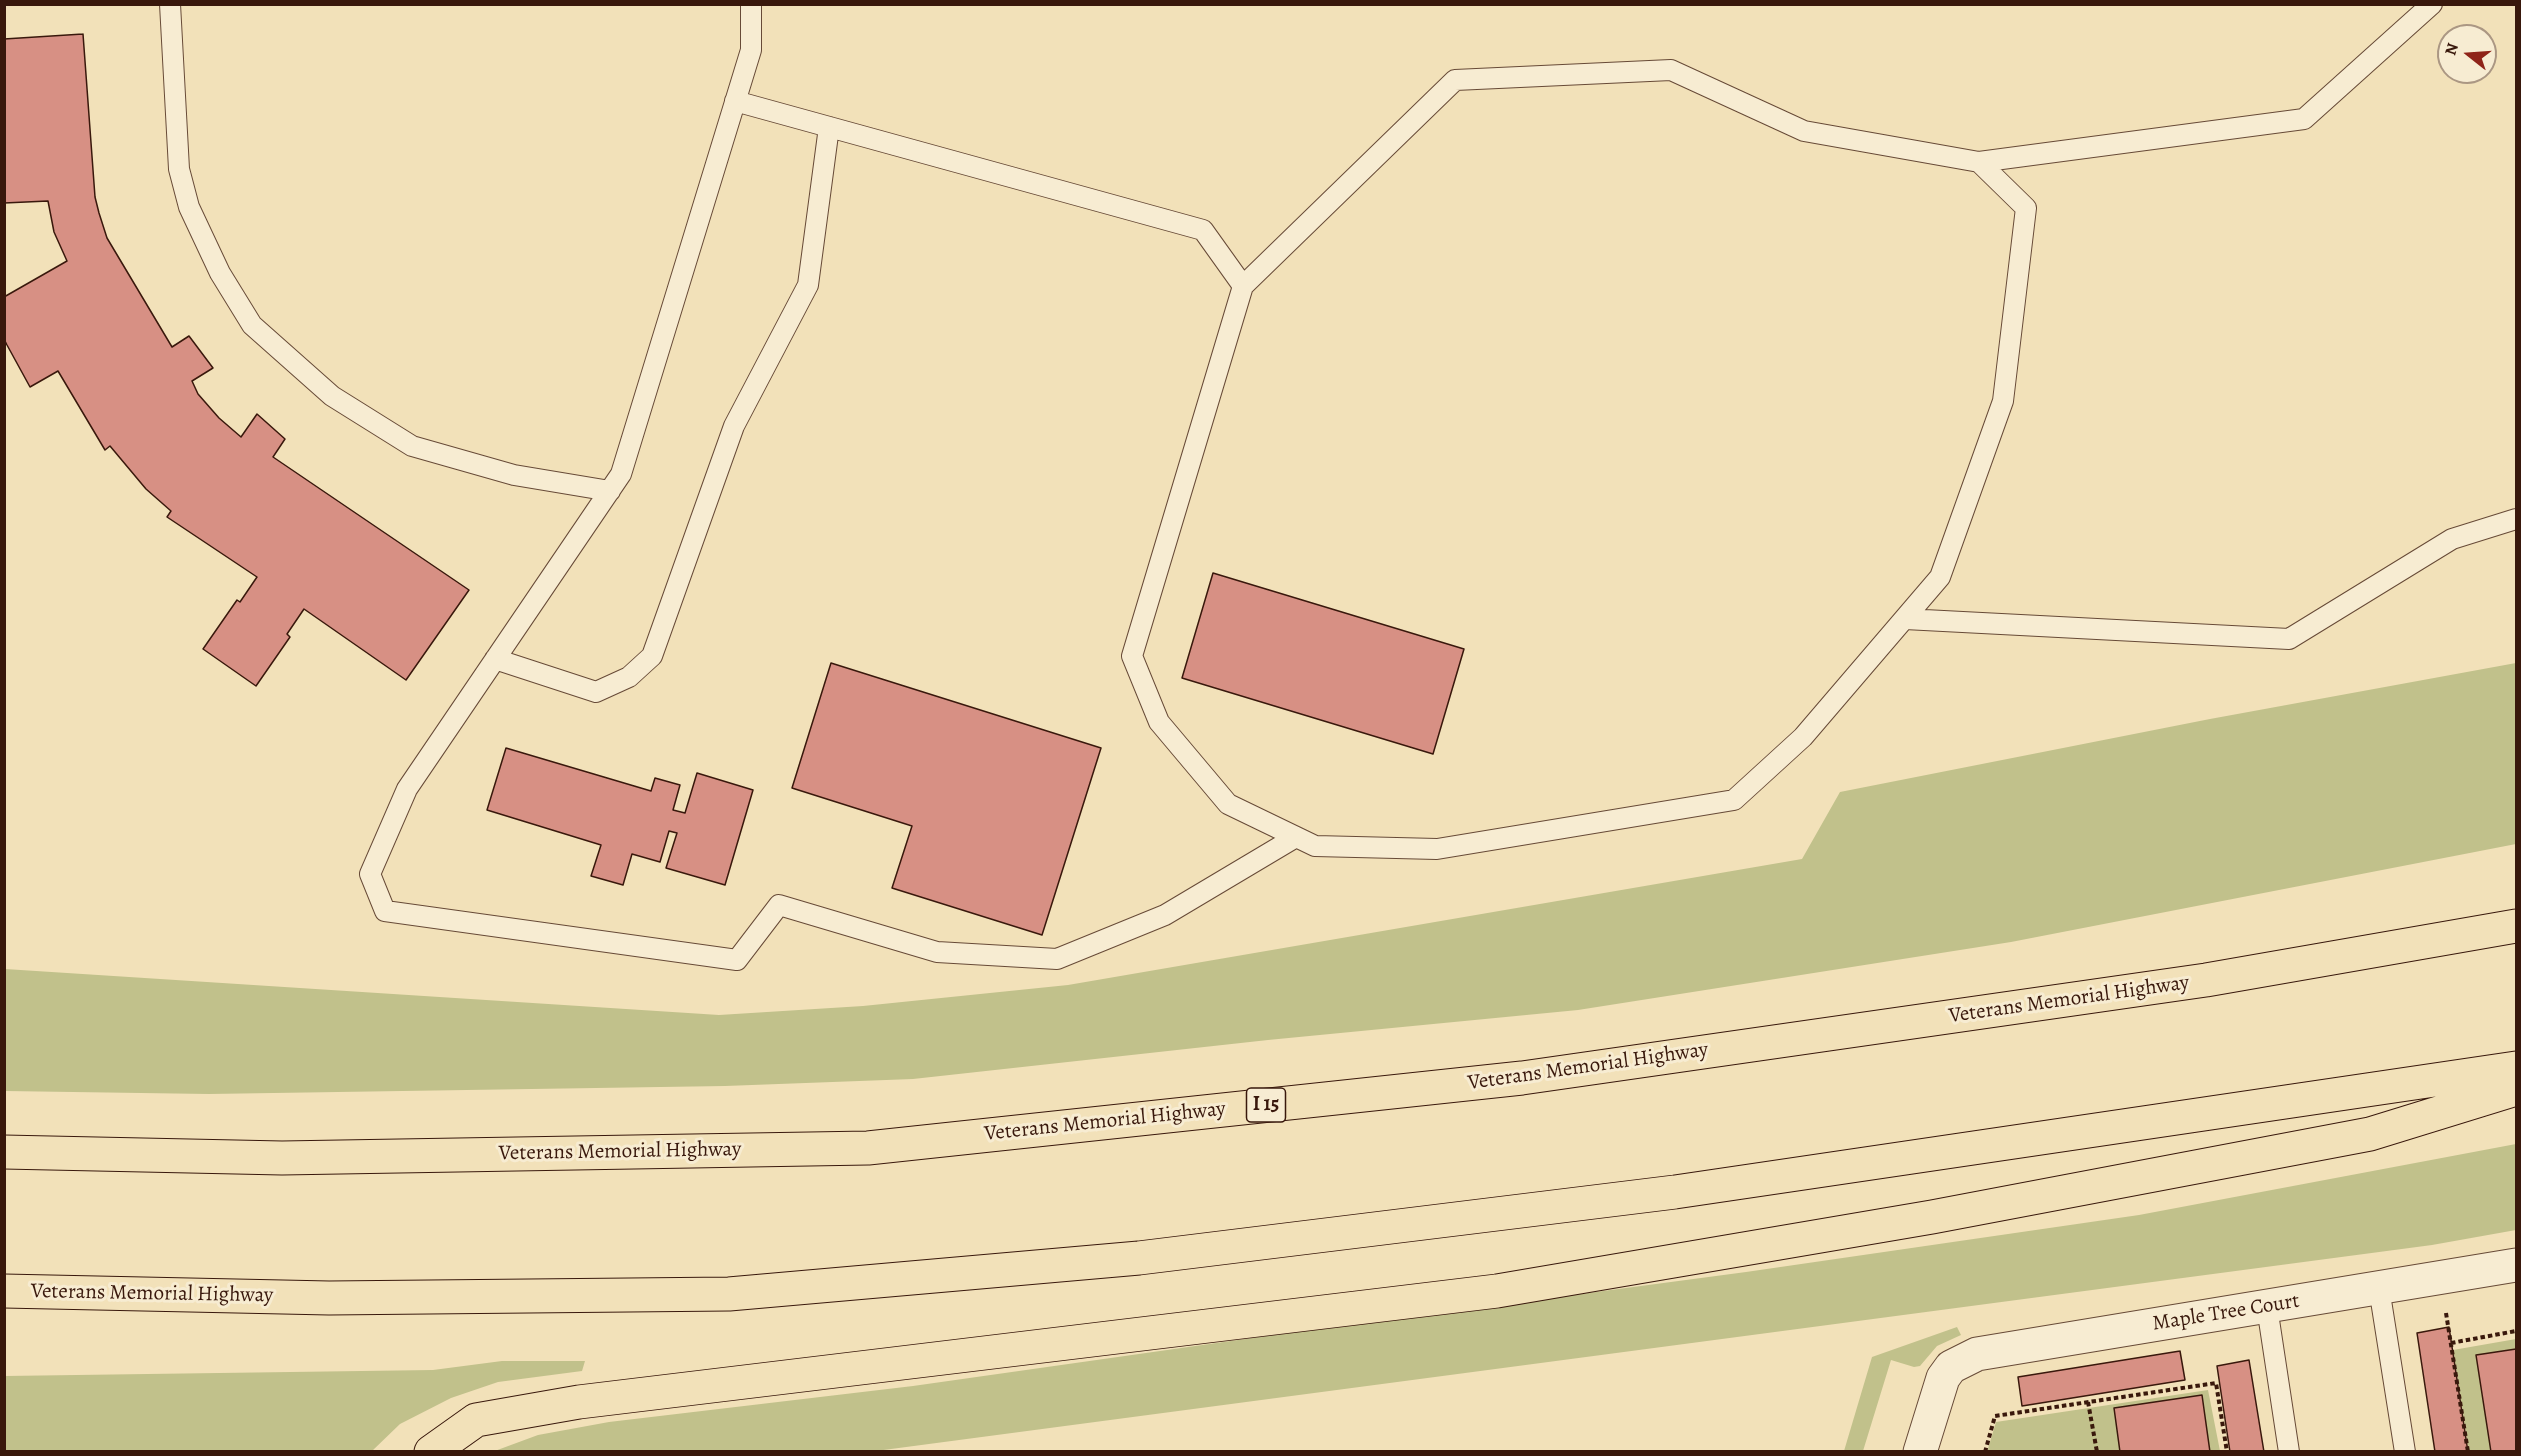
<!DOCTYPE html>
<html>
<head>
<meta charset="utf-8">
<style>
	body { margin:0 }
	#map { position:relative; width:2521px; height:1456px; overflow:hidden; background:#f2e1b9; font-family:Alegreya,serif }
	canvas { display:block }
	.frame { position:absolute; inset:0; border:6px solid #39180c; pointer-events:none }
	.north { position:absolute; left:2437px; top:24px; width:60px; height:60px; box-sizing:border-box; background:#f7ecd2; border:2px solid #ab9783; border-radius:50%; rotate:287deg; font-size:16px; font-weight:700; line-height:24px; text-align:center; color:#39180c }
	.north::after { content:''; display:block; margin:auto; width:21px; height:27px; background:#8f2418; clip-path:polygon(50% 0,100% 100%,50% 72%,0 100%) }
</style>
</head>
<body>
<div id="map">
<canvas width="2521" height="1456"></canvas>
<div class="frame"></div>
<div class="north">N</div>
</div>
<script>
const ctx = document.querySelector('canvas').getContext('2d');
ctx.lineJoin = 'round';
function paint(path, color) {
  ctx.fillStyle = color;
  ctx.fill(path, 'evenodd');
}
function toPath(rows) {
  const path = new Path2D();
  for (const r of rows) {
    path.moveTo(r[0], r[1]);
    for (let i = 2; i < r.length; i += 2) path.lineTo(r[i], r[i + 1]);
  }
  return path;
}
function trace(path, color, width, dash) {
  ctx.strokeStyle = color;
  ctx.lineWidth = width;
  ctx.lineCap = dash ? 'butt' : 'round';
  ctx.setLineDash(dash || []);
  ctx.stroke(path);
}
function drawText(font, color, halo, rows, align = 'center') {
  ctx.font = font + ' Alegreya,serif';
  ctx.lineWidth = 6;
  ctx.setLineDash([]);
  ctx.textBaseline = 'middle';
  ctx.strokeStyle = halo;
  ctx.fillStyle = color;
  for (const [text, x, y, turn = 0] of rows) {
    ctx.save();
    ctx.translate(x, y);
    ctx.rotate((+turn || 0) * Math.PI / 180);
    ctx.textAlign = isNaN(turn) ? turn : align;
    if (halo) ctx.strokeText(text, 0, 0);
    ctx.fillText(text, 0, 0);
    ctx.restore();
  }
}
const green = toPath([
	[2516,663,2516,844,2011,942,1578,1010,1268,1040,913,1079,725,1086,209,1094,5,1091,5,969,719,1015,863,1006,1068,985,1802,859,1840,792,2210,719],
	[2516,1144,2516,1230,2432,1245,876,1451,492,1452,538,1435,609,1422,913,1386,1273,1335,1746,1272,2139,1215],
	[1957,1327,1961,1335,1937,1346,1920,1366,1914,1367,1891,1360,1863,1451,1844,1451,1872,1357],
	[2516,1339,2516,1451,2469,1451,2453,1350],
	[502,1361,585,1361,582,1371,498,1382,451,1398,400,1424,372,1451,5,1451,5,1376,433,1370],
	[2208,1390,2220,1451,1987,1452,1996,1422]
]);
const building = toPath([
	[83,34,95,197,99,213,107,238,172,347,189,336,213,368,192,381,198,394,219,418,241,437,257,414,285,439,273,457,469,590,406,680,304,609,287,634,290,637,256,686,203,649,237,600,240,602,257,577,167,517,171,511,146,489,110,446,105,450,58,371,30,387,7,345,4,339,4,297,67,261,54,232,48,201,4,203,4,39,83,34],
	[1213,573,1464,649,1433,754,1182,678,1213,573],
	[831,663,1101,748,1042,935,892,888,912,826,792,788,831,663],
	[506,748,651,791,655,778,680,785,673,810,685,813,697,773,753,790,725,885,666,868,677,833,669,831,660,862,632,854,623,885,591,876,601,845,487,810,506,748],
	[2449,1327,2468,1452,2435,1452,2417,1333,2449,1327],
	[2516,1349,2516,1452,2491,1452,2476,1355,2516,1349],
	[2180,1351,2185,1380,2022,1406,2018,1377,2180,1351],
	[2249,1360,2264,1452,2230,1452,2217,1366,2249,1360],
	[2202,1395,2210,1452,2120,1452,2114,1408,2202,1395]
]);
const path = toPath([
	[2446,1313,2468,1452],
	[2451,1343,2516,1331],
	[2088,1402,2097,1452],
	[1985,1452,1995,1416,2216,1383,2227,1452]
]);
const lane = toPath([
	[170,4,179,169,189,207,220,273,252,325,332,396,412,446,514,475,610,491],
	[751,4,751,50,621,474,407,789,370,874,385,911,737,960,779,905,937,952,1057,959,1165,915,1296,837],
	[735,101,1203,230,1243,286,1132,656,1159,722,1228,804,1315,846,1437,849,1734,800,1803,737,1940,577,2003,401,2026,208,1979,162,1804,131,1671,70,1455,80,1243,286],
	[1979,162,2304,119,2432,4],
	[1905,619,2289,639,2452,539,2516,519],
	[495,659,596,692,629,677,652,656,734,426,808,285,829,127],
	[2379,1288,2405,1452],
	[2267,1307,2289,1452]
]);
const street = toPath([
	[1920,1452,1943,1378,1951,1367,1977,1354,2516,1265]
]);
const highway = toPath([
	[4,1152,282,1158,868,1148,1522,1078,2206,980,2516,926],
	[4,1291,329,1298,729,1294,1139,1258,1675,1192,2516,1068],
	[431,1452,476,1420,579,1402,1497,1291,1932,1217,2370,1134,2516,1089]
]);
const shields = [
	[1266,1105,39]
];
const shieldNames = [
	["I 15",1266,1105]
];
const streetNames = [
	["Veterans Memorial Highway",2069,1000,-8],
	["Veterans Memorial Highway",1588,1067,-8],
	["Veterans Memorial Highway",1105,1122,-6],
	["Veterans Memorial Highway",620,1152,-1],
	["Veterans Memorial Highway",152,1294,1],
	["Maple Tree Court",2226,1313,-9]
];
paint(green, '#c1c18b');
paint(building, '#d79084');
trace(building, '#39180c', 1.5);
trace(lane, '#674a37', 22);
trace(street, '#674a37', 35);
trace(highway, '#39180c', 35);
trace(path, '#39180c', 4, [4.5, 3]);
trace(lane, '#f7ecd2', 20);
trace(street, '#f7ecd2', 33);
trace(highway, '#f2e1b9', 33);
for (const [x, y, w] of shields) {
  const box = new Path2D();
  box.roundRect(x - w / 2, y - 17, w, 34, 4.5);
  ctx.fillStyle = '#f7ecd2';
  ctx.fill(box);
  trace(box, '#39180c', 1.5);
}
drawText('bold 20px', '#39180c', null, shieldNames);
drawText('21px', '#39180c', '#f7ecd2', streetNames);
</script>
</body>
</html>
